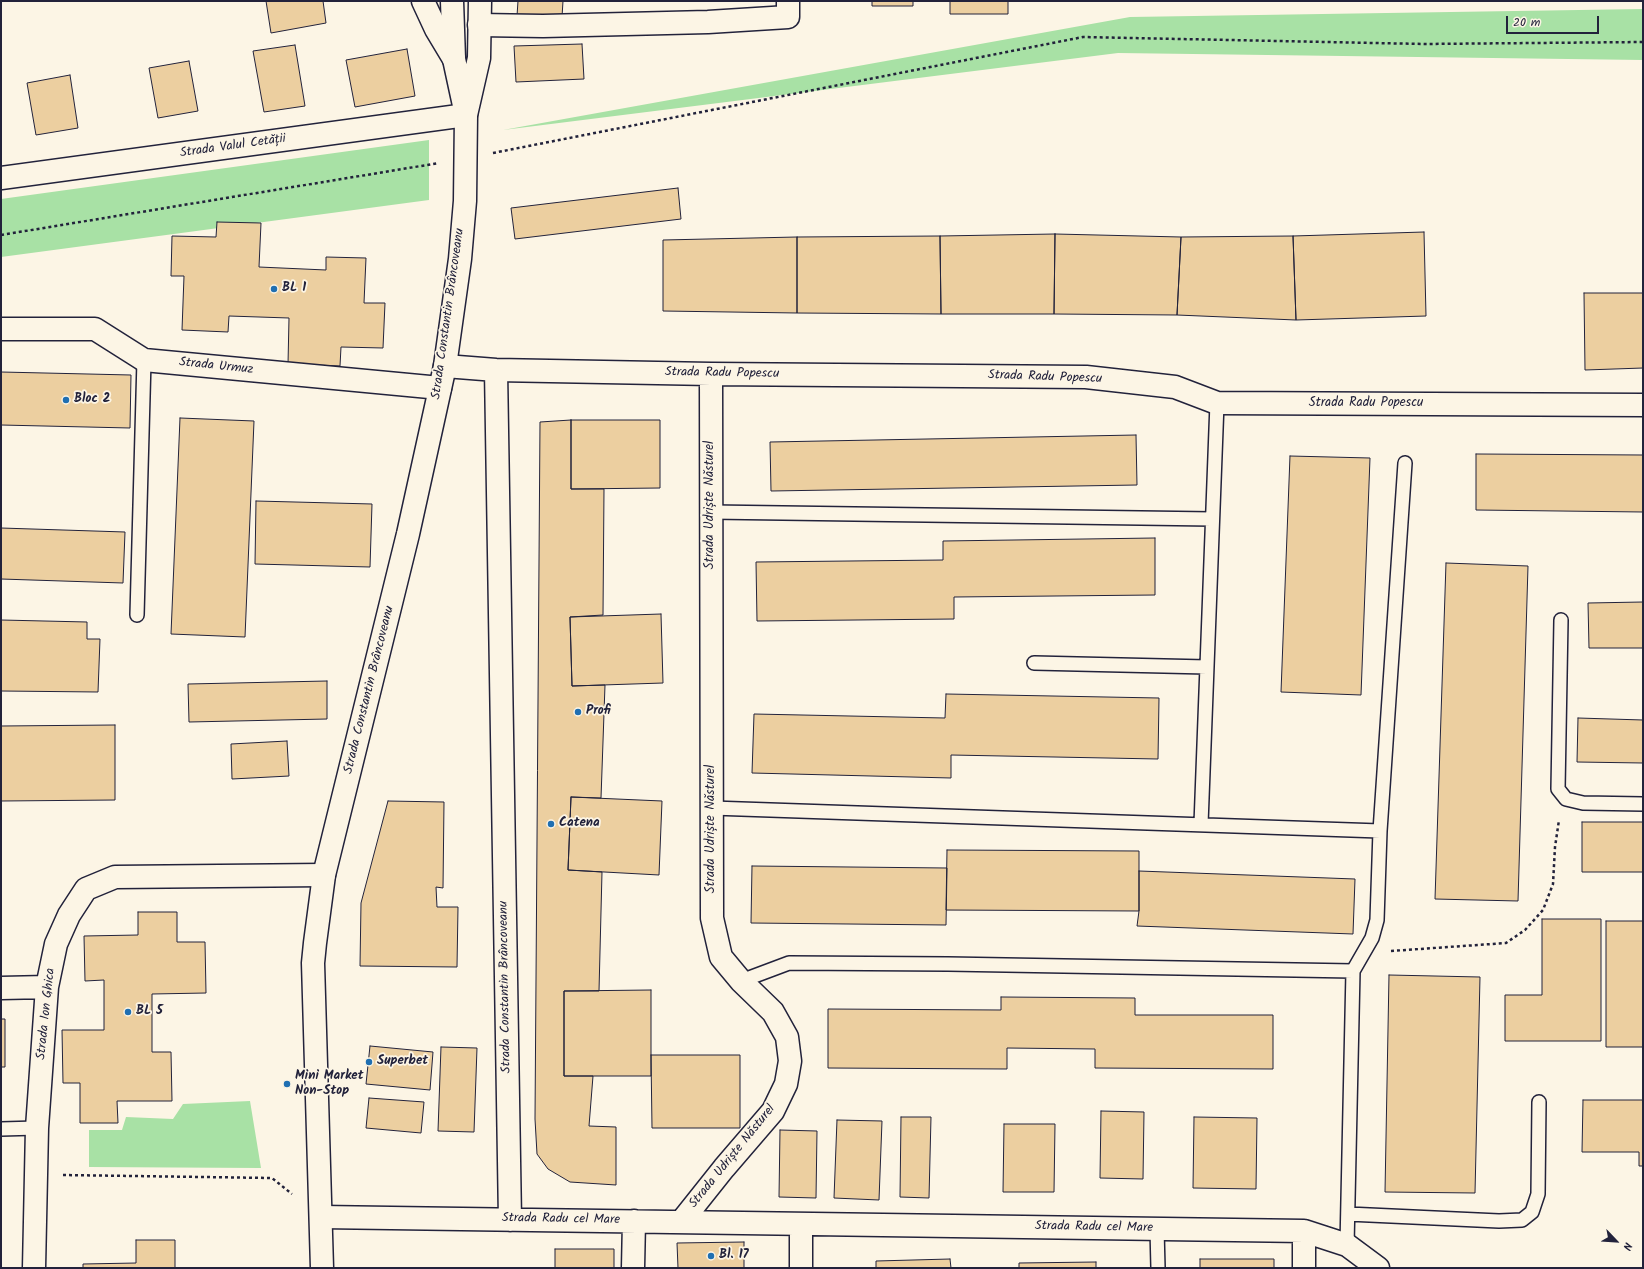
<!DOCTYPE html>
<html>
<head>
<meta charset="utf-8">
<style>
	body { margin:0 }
	#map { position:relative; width:1644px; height:1269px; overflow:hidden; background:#fcf5e5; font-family:Kalam,sans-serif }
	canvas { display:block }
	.frame { position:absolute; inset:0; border:2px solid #22223b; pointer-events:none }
	.north { position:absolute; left:1596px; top:1221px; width:40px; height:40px; -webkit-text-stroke:3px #fcf5e5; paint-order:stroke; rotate:115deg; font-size:11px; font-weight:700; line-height:16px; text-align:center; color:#22223b }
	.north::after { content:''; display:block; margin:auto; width:14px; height:18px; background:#22223b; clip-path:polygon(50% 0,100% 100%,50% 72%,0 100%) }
	.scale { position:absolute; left:1506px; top:16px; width:93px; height:18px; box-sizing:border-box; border:2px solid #22223b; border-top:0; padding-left:5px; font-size:12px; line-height:14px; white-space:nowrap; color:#22223b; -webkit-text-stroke:3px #fcf5e5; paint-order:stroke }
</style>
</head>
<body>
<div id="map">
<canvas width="1644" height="1269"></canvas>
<div class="frame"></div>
<div class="north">N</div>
<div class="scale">20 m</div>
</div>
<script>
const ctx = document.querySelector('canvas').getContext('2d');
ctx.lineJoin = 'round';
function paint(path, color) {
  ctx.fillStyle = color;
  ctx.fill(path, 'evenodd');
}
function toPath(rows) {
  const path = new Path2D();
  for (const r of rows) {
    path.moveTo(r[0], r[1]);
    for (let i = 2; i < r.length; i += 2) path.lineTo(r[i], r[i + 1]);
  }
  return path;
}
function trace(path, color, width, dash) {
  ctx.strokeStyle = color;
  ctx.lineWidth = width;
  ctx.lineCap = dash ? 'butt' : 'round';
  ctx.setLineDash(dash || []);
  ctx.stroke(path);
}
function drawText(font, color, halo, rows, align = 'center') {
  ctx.font = font + ' Kalam,sans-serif';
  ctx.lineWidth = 3.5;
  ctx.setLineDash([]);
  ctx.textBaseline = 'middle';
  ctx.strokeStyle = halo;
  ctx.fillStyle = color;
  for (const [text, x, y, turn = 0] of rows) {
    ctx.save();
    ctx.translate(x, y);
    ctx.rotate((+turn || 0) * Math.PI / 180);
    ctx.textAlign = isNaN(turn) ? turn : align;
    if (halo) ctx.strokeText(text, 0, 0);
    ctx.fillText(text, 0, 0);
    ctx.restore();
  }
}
const green = toPath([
	[1643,9,1643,60,1118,53,503,130,1130,17],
	[429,140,429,200,1,257,1,199],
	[250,1101,261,1168,89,1167,89,1130,122,1130,126,1117,173,1119,183,1104]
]);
const building = toPath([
	[266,1,323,1,326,23,271,33,266,1],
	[518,1,563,1,562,17,517,16,518,1],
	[872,1,913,1,913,6,872,6,872,1],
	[950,1,1008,1,1008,14,950,14,950,1],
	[582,44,584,79,516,82,514,46,582,44],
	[295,45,305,106,264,112,253,51,295,45],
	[407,49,415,96,355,107,346,60,407,49],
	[189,61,198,111,158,118,149,68,189,61],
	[70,75,78,128,36,135,27,83,70,75],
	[678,188,681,219,515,239,511,208,678,188],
	[217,222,261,223,259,267,326,270,326,257,366,258,364,303,385,303,383,348,341,347,340,366,288,364,289,318,229,316,228,332,182,330,184,276,171,276,172,236,216,237,217,222],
	[1424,232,1426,316,1296,320,1293,236,1424,232],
	[1055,234,1054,314,941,314,940,236,1055,234],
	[1055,234,1181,237,1177,315,1054,314,1055,234],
	[940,236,941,314,797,313,797,237,940,236],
	[1293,236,1296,320,1177,315,1181,237,1293,236],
	[797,237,797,313,663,311,663,240,797,237],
	[1584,293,1643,293,1643,368,1585,370,1584,293],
	[1,372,131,375,130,428,1,425,1,372],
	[180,418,254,421,245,637,171,634,180,418],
	[571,420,660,420,660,488,571,489,571,420],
	[571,420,571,489,604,489,603,615,570,617,572,686,605,685,601,798,571,797,568,870,602,872,599,991,564,991,564,1076,593,1076,589,1126,616,1127,616,1185,570,1182,548,1169,537,1154,535,1119,540,422,571,420],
	[1136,435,1137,485,771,491,770,442,1136,435],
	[1476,454,1643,455,1643,512,1476,510,1476,454],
	[1290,456,1370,458,1361,695,1281,692,1290,456],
	[256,501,372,504,370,567,255,564,256,501],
	[1,528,125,532,123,583,1,579,1,528],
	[1155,538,1155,595,954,597,954,619,757,621,756,562,943,560,943,541,1155,538],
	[1446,563,1528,566,1518,901,1435,899,1446,563],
	[1643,602,1643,648,1589,648,1588,603,1643,602],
	[661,614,663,683,572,686,570,617,661,614],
	[1,620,87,622,87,639,100,639,98,692,1,691,1,620],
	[327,681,327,719,189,722,188,684,327,681],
	[946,694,1159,698,1158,759,951,755,951,778,752,773,754,714,945,718,946,694],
	[1578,718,1643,720,1643,763,1577,762,1578,718],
	[115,725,115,800,1,801,1,726,115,725],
	[287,741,289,776,232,779,231,744,287,741],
	[571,797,662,801,659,875,568,870,571,797],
	[388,801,444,802,443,888,436,887,437,907,458,907,457,967,360,966,361,903,388,801],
	[1582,822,1643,822,1643,872,1582,872,1582,822],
	[947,850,1139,851,1139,911,946,910,947,850],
	[752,866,947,868,946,925,751,923,752,866],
	[1139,871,1355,879,1353,934,1137,926,1139,911,1139,871],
	[138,912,177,912,177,942,205,942,206,993,152,994,152,1052,171,1052,172,1101,117,1101,118,1123,80,1123,80,1083,63,1083,62,1030,104,1030,104,980,85,981,84,936,138,935,138,912],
	[1542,919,1601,919,1601,1041,1505,1041,1505,995,1542,995,1542,919],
	[1606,921,1643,921,1643,1047,1606,1047,1606,921],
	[1389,975,1480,977,1475,1193,1385,1192,1389,975],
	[651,990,651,1076,564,1076,564,991,651,990],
	[1001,997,1135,998,1135,1015,1273,1015,1273,1069,1095,1068,1095,1049,1007,1048,1007,1069,828,1068,828,1009,1001,1010,1001,997],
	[1,1019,5,1019,5,1067,1,1067,1,1019],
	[370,1046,433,1052,430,1090,366,1084,370,1046],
	[441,1047,477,1048,474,1132,438,1131,441,1047],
	[651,1055,740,1055,740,1128,652,1128,651,1055],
	[369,1098,424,1102,421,1133,366,1128,369,1098],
	[1583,1100,1643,1100,1643,1166,1639,1166,1639,1152,1582,1152,1583,1100],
	[1101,1111,1144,1112,1143,1179,1100,1178,1101,1111],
	[901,1117,931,1117,929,1198,900,1197,901,1117],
	[1194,1117,1257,1118,1256,1189,1193,1188,1194,1117],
	[837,1120,882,1121,879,1200,834,1198,837,1120],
	[1004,1124,1055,1124,1054,1192,1003,1192,1004,1124],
	[780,1130,817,1131,816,1198,779,1197,780,1130],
	[136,1240,175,1240,175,1268,83,1268,83,1264,136,1263,136,1240],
	[744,1242,744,1268,678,1268,677,1243,744,1242],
	[555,1249,614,1249,614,1268,555,1268,555,1249],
	[950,1259,951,1268,876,1268,876,1261,950,1259],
	[1200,1259,1274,1259,1274,1268,1200,1268,1200,1259],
	[1096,1262,1096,1268,1019,1268,1019,1263,1096,1262]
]);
const path = toPath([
	[493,153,1083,37,1424,44,1643,42],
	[1,235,439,163],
	[1391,951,1506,943,1525,930,1543,910,1553,884,1555,847,1559,820],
	[63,1175,272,1178,292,1194]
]);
const service = toPath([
	[711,512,1212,519],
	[137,615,144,360],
	[1561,620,1558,789,1566,799,1583,803,1643,804],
	[1034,663,1207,667],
	[712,808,1380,831,1377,920,1372,938,1353,971,1347,1245],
	[1201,824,1217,403],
	[1380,831,1405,463],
	[741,981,789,963,948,964,1353,971],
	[1,1129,37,1128],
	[1348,1214,1499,1221,1522,1220,1532,1212,1538,1194,1539,1102],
	[1157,1229,1158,1268]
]);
const minor = toPath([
	[423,1,436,29,454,59],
	[479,25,543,26,708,22,788,17,788,1],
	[1,178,466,115],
	[1,329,95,329,144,360,440,388],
	[445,366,496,370,711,374,1086,377,1175,387,1217,403,1643,405],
	[496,370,510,1220],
	[1,988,47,987],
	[321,1217,1304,1231,1347,1245,1378,1268],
	[681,1222,724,1168,773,1111,786,1084,790,1061,787,1037,773,1012,741,981,721,957,712,918,711,374],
	[34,1268,37,1128,47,987,56,944,69,915,86,889,115,877,324,875],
	[633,1268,634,1221],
	[801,1268,801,1224],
	[1304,1268,1304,1231]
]);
const secondary = toPath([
	[452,1,454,59,465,110],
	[322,1268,313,963,315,943,324,875,408,534,445,366,460,259,465,201,466,115,479,58,480,1]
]);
const markers = [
	[274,289,4,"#1f6fb2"],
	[66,400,4,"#1f6fb2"],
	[578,712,4,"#1f6fb2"],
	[551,824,4,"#1f6fb2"],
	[128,1012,4,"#1f6fb2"],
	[369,1062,4,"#1f6fb2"],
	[287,1084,4,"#1f6fb2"],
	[711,1256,4,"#1f6fb2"]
];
const streetNames = [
	["Strada Valul Cetății",233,147,-8],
	["Strada Constantin Brâncoveanu",449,314,-82],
	["Strada Urmuz",216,367,6],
	["Strada Radu Popescu",722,374,1],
	["Strada Radu Popescu",1045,378,2],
	["Strada Radu Popescu",1366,404],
	["Strada Udriște Năsturel",711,505,-90],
	["Strada Constantin Brâncoveanu",370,690,-76],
	["Strada Udriște Năsturel",712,829,-90],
	["Strada Constantin Brâncoveanu",506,987,-91],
	["Strada Ion Ghica",47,1014,-84],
	["Strada Udriște Năsturel",733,1157,-51],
	["Strada Radu cel Mare",561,1220,1],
	["Strada Radu cel Mare",1094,1228,1]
];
const poiNames = [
	["BL 1",282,289],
	["Bloc 2",74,400],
	["Profi",586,712],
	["Catena",559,824],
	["BL 5",136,1012],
	["Superbet",377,1062],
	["Mini Market",295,1077],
	["Non-Stop",295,1092],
	["Bl. 17",719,1256]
];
paint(green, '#a8e1a5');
paint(building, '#eccfa0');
trace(building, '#22223b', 1);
trace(service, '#22223b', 16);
trace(minor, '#22223b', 25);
trace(secondary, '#22223b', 25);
trace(path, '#22223b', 2.5, [3, 3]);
trace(service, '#fcf5e5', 13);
trace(minor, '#fcf5e5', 22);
trace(secondary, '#fcf5e5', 22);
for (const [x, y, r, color] of markers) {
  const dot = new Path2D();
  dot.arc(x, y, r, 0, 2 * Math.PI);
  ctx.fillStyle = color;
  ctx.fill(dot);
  trace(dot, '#fcf5e5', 1.5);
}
drawText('13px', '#22223b', '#fcf5e5', streetNames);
drawText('bold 13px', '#22223b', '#fcf5e5', poiNames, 'left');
</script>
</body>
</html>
